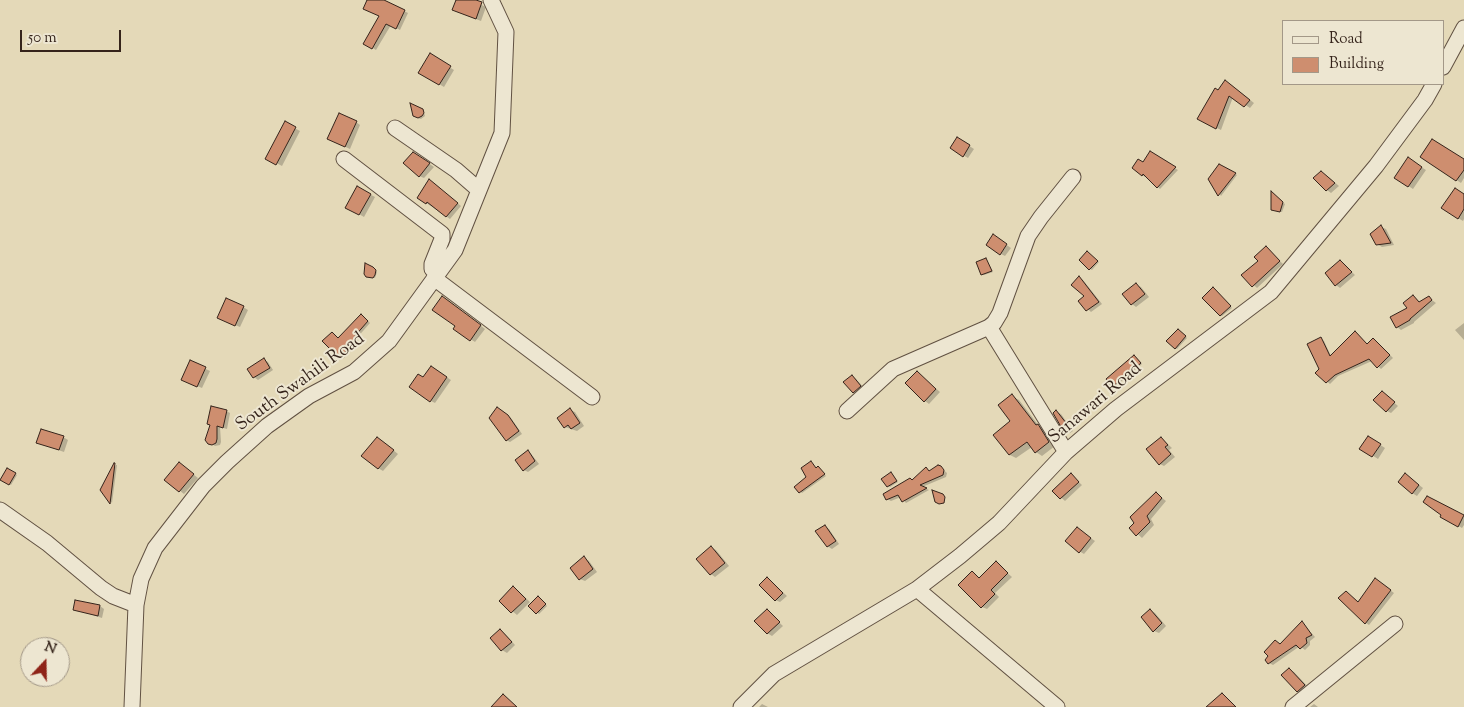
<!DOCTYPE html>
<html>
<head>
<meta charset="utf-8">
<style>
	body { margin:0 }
	#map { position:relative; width:1464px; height:707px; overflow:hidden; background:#e4d9b8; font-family:"Sorts Mill Goudy",serif }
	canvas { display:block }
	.legend { position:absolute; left:1282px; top:20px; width:162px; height:65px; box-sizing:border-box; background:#ede6d1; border:1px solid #a39888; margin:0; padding:6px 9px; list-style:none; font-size:15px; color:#35241b }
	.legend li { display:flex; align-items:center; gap:10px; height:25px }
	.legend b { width:25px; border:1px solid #a39888 }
	.north { position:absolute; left:20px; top:637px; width:50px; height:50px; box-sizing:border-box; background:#ede6d1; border:1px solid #a39888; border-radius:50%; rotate:21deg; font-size:14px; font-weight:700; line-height:20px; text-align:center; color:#35241b }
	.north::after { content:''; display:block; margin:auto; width:18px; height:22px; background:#8f2418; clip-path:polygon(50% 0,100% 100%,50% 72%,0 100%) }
	.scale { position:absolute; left:20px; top:30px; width:101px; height:22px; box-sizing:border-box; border:2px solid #35241b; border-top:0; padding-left:6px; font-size:15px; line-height:18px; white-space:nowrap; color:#35241b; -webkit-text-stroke:4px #ede6d1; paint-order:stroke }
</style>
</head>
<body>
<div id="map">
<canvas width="1464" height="707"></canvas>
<ul class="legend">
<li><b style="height:6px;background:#ede6d1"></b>Road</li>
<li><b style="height:14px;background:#ce8e6f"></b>Building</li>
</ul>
<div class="north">N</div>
<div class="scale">50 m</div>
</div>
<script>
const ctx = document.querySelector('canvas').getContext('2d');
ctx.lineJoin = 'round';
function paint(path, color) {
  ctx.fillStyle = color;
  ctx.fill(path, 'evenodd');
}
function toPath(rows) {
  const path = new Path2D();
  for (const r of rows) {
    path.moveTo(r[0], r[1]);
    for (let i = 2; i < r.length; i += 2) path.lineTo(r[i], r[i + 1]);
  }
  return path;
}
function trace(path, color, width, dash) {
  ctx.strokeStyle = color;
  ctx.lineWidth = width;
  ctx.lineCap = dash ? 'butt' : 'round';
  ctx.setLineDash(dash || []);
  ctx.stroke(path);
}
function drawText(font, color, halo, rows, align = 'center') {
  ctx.font = font + ' "Sorts Mill Goudy",serif';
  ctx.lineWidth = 4;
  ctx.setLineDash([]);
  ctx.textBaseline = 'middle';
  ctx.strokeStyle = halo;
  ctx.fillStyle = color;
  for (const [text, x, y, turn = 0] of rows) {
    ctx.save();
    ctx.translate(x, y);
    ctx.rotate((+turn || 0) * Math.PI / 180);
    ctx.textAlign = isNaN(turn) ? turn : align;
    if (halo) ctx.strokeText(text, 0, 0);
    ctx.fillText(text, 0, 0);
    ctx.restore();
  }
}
const shadow = toPath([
	[368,0,382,0,408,13,400,30,391,25,376,50,365,43,380,16],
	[457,0,471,0,486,7,481,21,458,12],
	[430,55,454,70,444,87,419,72],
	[1230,84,1254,103,1250,108,1233,97,1221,130,1203,121,1219,91],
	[423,110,425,116,421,119,415,117],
	[356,122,360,125,350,149,333,141],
	[285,123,300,131,282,166,267,158],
	[957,138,974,149,968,158,951,148],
	[1150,153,1178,170,1160,189,1146,175,1145,177,1142,175,1143,163],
	[418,156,434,167,424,178,419,176],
	[1422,157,1464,160,1464,178,1461,183],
	[1408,159,1426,170,1413,189,1396,178],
	[1219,165,1237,175,1221,196,1210,179],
	[1326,175,1339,186,1331,193,1327,190],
	[430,180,461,206,450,219,419,198],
	[358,188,375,197,364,217,347,207],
	[1272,194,1285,204,1282,212,1275,210],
	[1464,195,1464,219,1463,221,1458,218],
	[1381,227,1386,229,1394,245,1382,247,1377,244],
	[998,239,1011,248,1005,256,1001,254],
	[1266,248,1283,264,1257,288,1243,275,1259,261],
	[1089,254,1099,262,1092,270,1090,269],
	[986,259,993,272,984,275,982,274],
	[1341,262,1355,275,1340,288,1336,285],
	[375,270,377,272,375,278,367,276],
	[1079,278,1083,280,1102,304,1091,312,1080,301,1086,296],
	[1136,285,1141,287,1149,297,1136,307,1132,304],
	[1215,290,1232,308,1222,316,1220,315],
	[1413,296,1420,302,1429,298,1436,303,1414,322,1414,323,1401,330,1397,327,1409,308],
	[447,300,485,329,475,342,455,329,457,326],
	[243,307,248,310,240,327,223,320],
	[365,318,370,323,356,339,360,343,343,359,324,341,332,334,339,339],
	[1464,323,1464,340,1455,330],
	[1180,331,1187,338,1177,349,1175,348],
	[1355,333,1368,345,1373,340,1376,341,1393,358,1381,369,1372,361,1338,376,1330,384,1317,373,1321,369,1321,339,1324,341,1331,356],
	[1136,357,1142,364,1115,387,1113,386],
	[264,360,268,362,273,370,258,380,254,377],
	[191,362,210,371,202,388,188,382],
	[436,370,451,380,435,403,431,401,424,378],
	[917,372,940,392,929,404,925,401],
	[852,376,856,379,865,389,858,395,853,392],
	[1382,392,1398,406,1391,413,1387,411],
	[1012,396,1019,400,1039,426,1044,429,1055,446,1042,456,1036,452,1032,447,1016,458,1010,455],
	[501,410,511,418,522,434,510,442,506,440],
	[570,410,575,412,584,426,577,431,565,427],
	[226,411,230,413,227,429,220,427,221,442,220,445,215,446,206,440],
	[1056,412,1061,414,1073,431,1070,433,1065,431],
	[63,437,68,440,64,452,38,443],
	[1368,437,1385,448,1378,459,1361,448],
	[1161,438,1172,448,1169,450,1175,457,1164,466,1160,464],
	[382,441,398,454,383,471,378,468],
	[528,452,532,455,539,464,528,472,524,470],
	[179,463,198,478,184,494,166,480],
	[811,463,817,469,820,469,826,476,802,493,796,487,808,477],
	[116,465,117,465,112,503,102,490],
	[940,467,947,473,946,477,922,487,929,490,906,503,901,497,891,501,887,499,913,481,926,469,930,471],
	[7,469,17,475,11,485,1,480],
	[891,474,898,482,890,487,888,486],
	[1071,475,1082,485,1065,501,1054,491],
	[1406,475,1423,488,1417,496,1412,493],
	[1157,494,1166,501,1151,519,1154,525,1142,538,1131,528],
	[1428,498,1464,517,1464,525,1462,528,1442,516,1442,515],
	[825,527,829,529,839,544,832,549,827,546],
	[1082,532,1095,541,1084,554,1079,551],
	[711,548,716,550,729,566,715,577,711,574],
	[584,558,589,561,597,572,585,581,580,579],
	[996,563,1012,577,995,593,999,597,987,609,982,607,972,573,980,578],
	[767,578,787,596,780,602,775,600],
	[1379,582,1394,593,1369,625,1366,623,1346,592,1359,602],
	[514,587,530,602,517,615,500,601],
	[540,598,547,606,539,614,530,606],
	[100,606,104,609,102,618,74,609],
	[1150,610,1155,613,1166,626,1159,633,1154,631],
	[767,611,783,626,772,636,767,633],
	[1302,623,1315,637,1310,641,1310,645,1305,650,1300,646,1273,665,1269,663,1281,645],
	[501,631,505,634,515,645,507,653,502,650],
	[1289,669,1294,672,1309,688,1302,694,1297,691],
	[762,704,768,707,759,707],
	[1314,704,1318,707,1310,707]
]);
const building = toPath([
	[367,0,384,0,405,10,396,29,386,24,372,49,363,44,379,16,363,9,367,0],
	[456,0,476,0,482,2,476,19,452,10,456,0],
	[430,53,451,66,439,85,418,73,430,53],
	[1225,80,1250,100,1244,107,1229,96,1216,129,1197,119,1215,88,1218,90,1225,80],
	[410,103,423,109,424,113,422,116,418,118,413,116,410,103],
	[339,113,357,121,345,147,327,139,339,113],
	[285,121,296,127,276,165,265,159,285,121],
	[957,137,970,145,963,157,950,148,957,137],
	[1432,139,1464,159,1464,170,1456,181,1420,157,1432,139],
	[1150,151,1176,167,1157,188,1143,174,1142,176,1132,168,1138,159,1143,162,1150,151],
	[413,152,430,163,419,177,403,163,413,152],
	[1408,157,1422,167,1408,187,1394,178,1408,157],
	[1219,164,1236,173,1218,196,1208,179,1219,164],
	[1321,171,1335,183,1326,191,1313,178,1321,171],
	[429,179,458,203,446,217,427,202,426,204,417,198,429,179],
	[357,186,371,194,359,215,345,208,357,186],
	[1455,188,1464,194,1464,209,1458,219,1441,208,1455,188],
	[1271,191,1283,202,1280,212,1271,210,1271,191],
	[1381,225,1391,243,1376,245,1370,234,1381,225],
	[993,234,1007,244,1000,255,986,245,993,234],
	[1266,246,1280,261,1252,287,1241,275,1258,261,1254,257,1266,246],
	[1087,251,1098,261,1089,270,1079,260,1087,251],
	[986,258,992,271,981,275,976,262,986,258],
	[1340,260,1352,272,1335,286,1325,273,1340,260],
	[365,263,373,267,376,270,375,275,373,278,366,277,364,274,365,263],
	[1079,276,1099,302,1086,311,1078,301,1084,296,1071,285,1079,276],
	[1136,283,1145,294,1131,305,1122,294,1136,283],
	[1213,287,1231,306,1220,316,1202,298,1213,287],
	[1413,295,1419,302,1429,296,1432,300,1410,319,1410,320,1396,328,1390,317,1407,308,1403,303,1413,295],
	[442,296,481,325,470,341,453,329,455,326,432,310,442,296],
	[226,298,244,306,235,326,217,318,226,298],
	[361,314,368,321,354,337,357,341,339,358,322,341,332,332,338,338,361,314],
	[1178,329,1186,336,1175,349,1166,341,1178,329],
	[1355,331,1367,344,1373,338,1390,355,1377,368,1369,359,1335,375,1326,383,1315,373,1319,369,1307,344,1321,337,1330,356,1355,331],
	[1134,355,1141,363,1112,387,1106,379,1134,355],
	[264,358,270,368,253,378,247,369,264,358],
	[190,360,206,367,197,387,181,380,190,360],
	[431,366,447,377,430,402,409,387,418,374,423,377,431,366],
	[917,371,936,389,924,402,905,383,917,371],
	[852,375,861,386,853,393,843,382,852,375],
	[1382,391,1395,402,1386,412,1373,400,1382,391],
	[1012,394,1036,425,1038,424,1049,442,1035,453,1027,442,1009,455,993,435,1010,421,998,405,1012,394],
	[211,406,227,410,223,428,217,426,217,439,216,443,212,445,208,444,205,440,210,425,207,424,211,406],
	[497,407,508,415,519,431,506,441,489,418,497,407],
	[570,408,580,423,571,429,568,425,564,428,557,418,570,408],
	[1056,410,1070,428,1064,432,1053,413,1056,410],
	[41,429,64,436,59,450,36,443,41,429],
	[1368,436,1381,444,1372,457,1359,449,1368,436],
	[377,437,394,450,378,469,361,456,377,437],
	[1161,437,1168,445,1165,447,1171,454,1159,465,1146,449,1161,437],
	[528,450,535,461,523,471,515,460,528,450],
	[811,461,816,468,818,466,825,474,799,493,794,487,806,477,801,468,811,461],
	[179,462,194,474,179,492,164,480,179,462],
	[114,463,115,463,110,504,100,490,114,463],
	[938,465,941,466,944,470,943,475,920,485,927,488,902,502,898,495,886,500,883,494,910,478,912,480,926,467,929,471,938,465],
	[7,468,16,473,9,485,0,480,7,468],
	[891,472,897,481,887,487,881,479,891,472],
	[1071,473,1079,482,1060,499,1052,491,1071,473],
	[1405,473,1419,485,1412,494,1398,482,1405,473],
	[932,490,943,494,945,497,944,503,939,504,935,502,932,490],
	[1156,492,1162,498,1147,516,1150,522,1136,536,1129,528,1134,523,1130,517,1156,492],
	[1427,496,1464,515,1458,527,1440,517,1441,515,1423,502,1427,496],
	[825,525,836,541,827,547,815,531,825,525],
	[1077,527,1091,538,1079,553,1065,541,1077,527],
	[711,546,725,563,710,575,696,559,711,546],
	[584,556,593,569,579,580,570,568,584,556],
	[996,561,1008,573,991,590,995,594,981,608,958,585,972,571,979,578,996,561],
	[767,577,783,593,775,601,759,585,767,577],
	[1375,578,1391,590,1365,624,1338,598,1346,591,1358,602,1375,578],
	[513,586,526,599,511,613,499,601,513,586],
	[538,596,546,604,536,614,528,606,538,596],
	[75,600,100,605,98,616,73,610,75,600],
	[767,609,780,622,767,634,754,621,767,609],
	[1150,609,1162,623,1153,632,1141,617,1150,609],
	[1302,621,1312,635,1306,638,1307,643,1300,649,1296,645,1268,664,1265,660,1268,656,1264,652,1275,640,1280,644,1302,621],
	[500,629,512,642,501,651,490,638,500,629],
	[1289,668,1305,685,1297,692,1281,675,1289,668],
	[1222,693,1236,707,1206,707,1222,693],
	[503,694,517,707,491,707,503,694]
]);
const minor = toPath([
	[1443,67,1464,28],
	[395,128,456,170,479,190],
	[344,159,442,234,442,239,432,264,432,269,437,274],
	[434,278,592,397],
	[989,327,1066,452],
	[847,411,893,369,989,327,994,323,1000,313,1028,236,1041,217,1073,177],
	[0,510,47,543,101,588,113,596,136,605],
	[917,589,1057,707],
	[132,707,136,605,141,579,155,548,203,486,227,462,267,426,309,396,354,372,389,341,455,250,502,133,506,32,491,0],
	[741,707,774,674,917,589,960,556,999,523,1066,452,1116,409,1271,292,1376,166,1425,100,1434,84],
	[1293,707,1395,624]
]);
const streetNames = [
	["South Swahili Road",301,383,-36],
	["Sanawari Road",1096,404,-40]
];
paint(shadow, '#0003');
paint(building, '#ce8e6f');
trace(building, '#35241b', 1);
trace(minor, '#615142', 17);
trace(minor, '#ede6d1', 15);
drawText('18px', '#35241b', '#ede6d1', streetNames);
</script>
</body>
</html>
